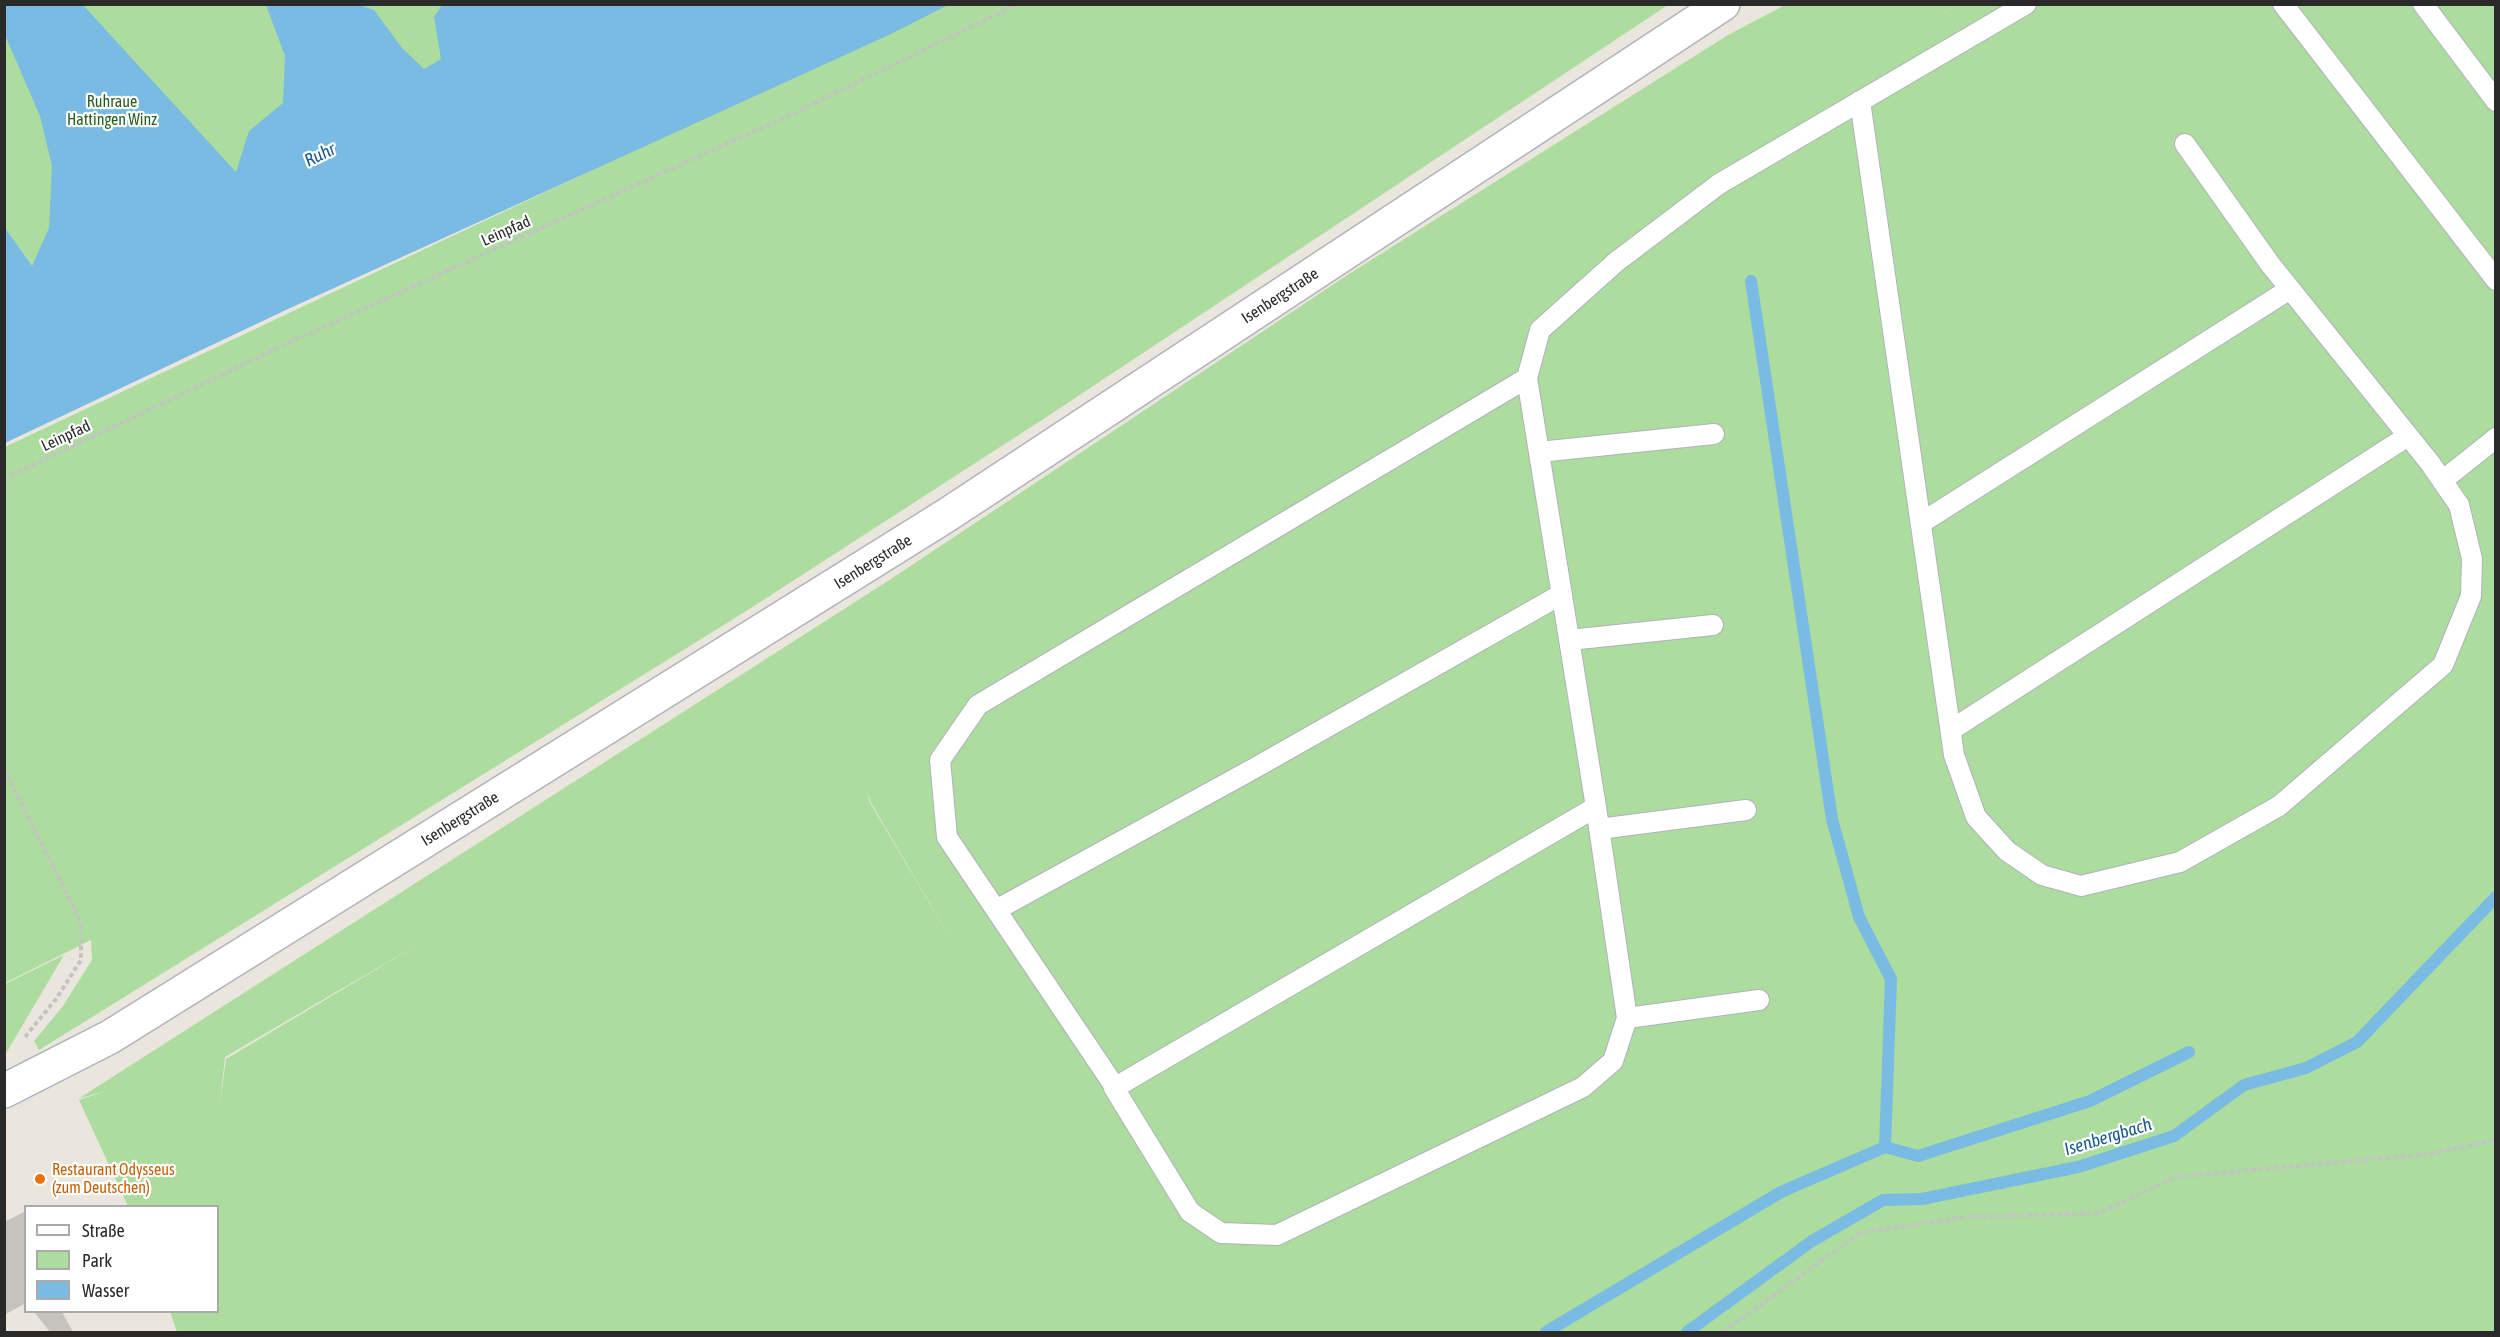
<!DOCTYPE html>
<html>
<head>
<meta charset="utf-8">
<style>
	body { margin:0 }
	#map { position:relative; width:2500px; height:1337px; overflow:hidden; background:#ebe6dd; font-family:"Asap Condensed",sans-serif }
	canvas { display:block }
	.frame { position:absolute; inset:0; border:6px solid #2a2a2a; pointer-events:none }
	.legend { position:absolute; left:24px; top:1205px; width:195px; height:108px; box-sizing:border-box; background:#fff; border:2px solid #aaa; margin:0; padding:8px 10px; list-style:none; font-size:18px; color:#2a2a2a }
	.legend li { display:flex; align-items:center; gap:12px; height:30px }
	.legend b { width:30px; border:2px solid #aaa }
</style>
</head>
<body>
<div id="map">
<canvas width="2500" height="1337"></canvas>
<div class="frame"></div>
<ul class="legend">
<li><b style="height:8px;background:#fff"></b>Straße</li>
<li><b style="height:16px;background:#acdc9e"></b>Park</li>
<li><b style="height:16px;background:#79bbe3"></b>Wasser</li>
</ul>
</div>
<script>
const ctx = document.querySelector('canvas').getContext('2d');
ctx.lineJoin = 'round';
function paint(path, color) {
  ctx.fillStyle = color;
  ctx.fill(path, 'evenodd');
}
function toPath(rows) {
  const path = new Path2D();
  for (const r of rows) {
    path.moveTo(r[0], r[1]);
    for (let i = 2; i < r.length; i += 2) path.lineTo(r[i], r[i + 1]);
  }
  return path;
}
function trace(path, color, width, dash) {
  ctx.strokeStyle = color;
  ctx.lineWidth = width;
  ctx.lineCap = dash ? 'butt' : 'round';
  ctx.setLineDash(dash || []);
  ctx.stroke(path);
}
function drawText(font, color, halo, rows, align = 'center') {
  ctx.font = font + ' "Asap Condensed",sans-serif';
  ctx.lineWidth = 4.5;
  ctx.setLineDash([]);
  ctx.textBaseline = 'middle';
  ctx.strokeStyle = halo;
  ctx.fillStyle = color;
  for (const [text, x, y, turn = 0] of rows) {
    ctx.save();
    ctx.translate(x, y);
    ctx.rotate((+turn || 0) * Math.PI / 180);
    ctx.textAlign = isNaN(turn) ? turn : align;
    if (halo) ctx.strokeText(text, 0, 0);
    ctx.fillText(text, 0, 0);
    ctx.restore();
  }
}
const green = toPath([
	[1959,4,2495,5,2495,1332,177,1332,170,1312,218,1312,218,1206,128,1206,79,1100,109,1090,78,1099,891,579,1349,274,1728,35,1785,5,1957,5,1919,29],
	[868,790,870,801,959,953,869,801],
	[422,942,226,1059,219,1111,225,1057],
	[5,5,568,5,237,174,5,284],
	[942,5,1668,5,1048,416,751,608,39,1050,34,1041,63,1006,92,960,91,940,5,983,5,447],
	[64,955,5,1055,5,984]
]);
const water = toPath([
	[5,4,83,5,236,172,249,131,283,103,285,56,266,5,359,5,374,10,402,48,424,69,441,59,434,17,442,5,948,5,891,34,288,309,5,443,5,228,32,266,49,228,52,166,40,116,5,35]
]);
const stream = toPath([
	[1885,1147,1918,1156,2090,1101,2189,1052],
	[1546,1332,1781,1192,1885,1147,1891,979,1859,917,1832,819,1751,281],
	[1687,1332,1812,1241,1883,1200,1922,1199,2078,1167,2174,1136,2244,1085,2306,1068,2357,1042,2496,897]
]);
const building = toPath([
	[26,1211,26,1303,4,1315,4,1222],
	[34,1312,62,1312,73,1332,50,1332]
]);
const path = toPath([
	[4,479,295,340,797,112,1018,4],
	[4,769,81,922,81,960,56,999,25,1037],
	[1723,1332,1860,1233,1966,1217,2100,1213,2176,1177,2429,1154,2496,1140]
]);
const lane = toPath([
	[2283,4,2496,280],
	[2423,4,2496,101],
	[1860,101,1954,755,1976,817,2007,851,2042,875,2081,886,2180,862,2279,806,2443,665,2471,596,2472,559,2459,505,2430,463,2270,264,2185,144],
	[1539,452,1714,434],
	[2442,481,2496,438],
	[1921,523,2290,289],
	[1569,640,1713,625],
	[1951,730,2408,436],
	[1596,807,1114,1088,1190,1212,1221,1233,1277,1235,1583,1087,1613,1061,1627,1018,1596,807,1527,378,1540,330,1616,262,1719,184,2026,4],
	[1599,829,1746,810],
	[996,910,1253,769,1562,594],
	[1627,1018,1759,1000],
	[1115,1087,947,837,940,760,978,705,1527,378]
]);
const secondary = toPath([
	[4,1091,110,1037,947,515,1723,4]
]);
const markers = [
	[40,1179,6,"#e8710a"]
];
const parkNames = [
	["Ruhraue",112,102],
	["Hattingen Winz",112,120]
];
const streetNames = [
	["Leinpfad",506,231,-24],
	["Isenbergstraße",1280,296,-33],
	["Leinpfad",66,436,-25],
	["Isenbergstraße",873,562,-32],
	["Isenbergstraße",460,819,-32]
];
const foodNames = [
	["Restaurant Odysseus",52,1170],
	["(zum Deutschen)",52,1188]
];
const waterNames = [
	["Ruhr",320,155,-26],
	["Isenbergbach",2108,1137,-17]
];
paint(green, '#acdc9e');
paint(water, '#79bbe3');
trace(stream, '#79bbe3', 12);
paint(building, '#c6c3bd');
trace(lane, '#b0b2bc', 22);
trace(secondary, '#b0b2bc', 36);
trace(path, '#c3c3c3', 4, [4.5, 3]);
trace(lane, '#fff', 20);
trace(secondary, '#fff', 33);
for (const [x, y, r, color] of markers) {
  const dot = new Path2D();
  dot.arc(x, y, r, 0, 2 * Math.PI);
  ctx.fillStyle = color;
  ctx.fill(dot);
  trace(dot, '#fff', 2);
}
drawText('16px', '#266021', '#fff', parkNames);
drawText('16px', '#2a2a2a', '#fff', streetNames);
drawText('16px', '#c56008', '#fff', foodNames, 'left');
drawText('italic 18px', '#19588e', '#fff', waterNames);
</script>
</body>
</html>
